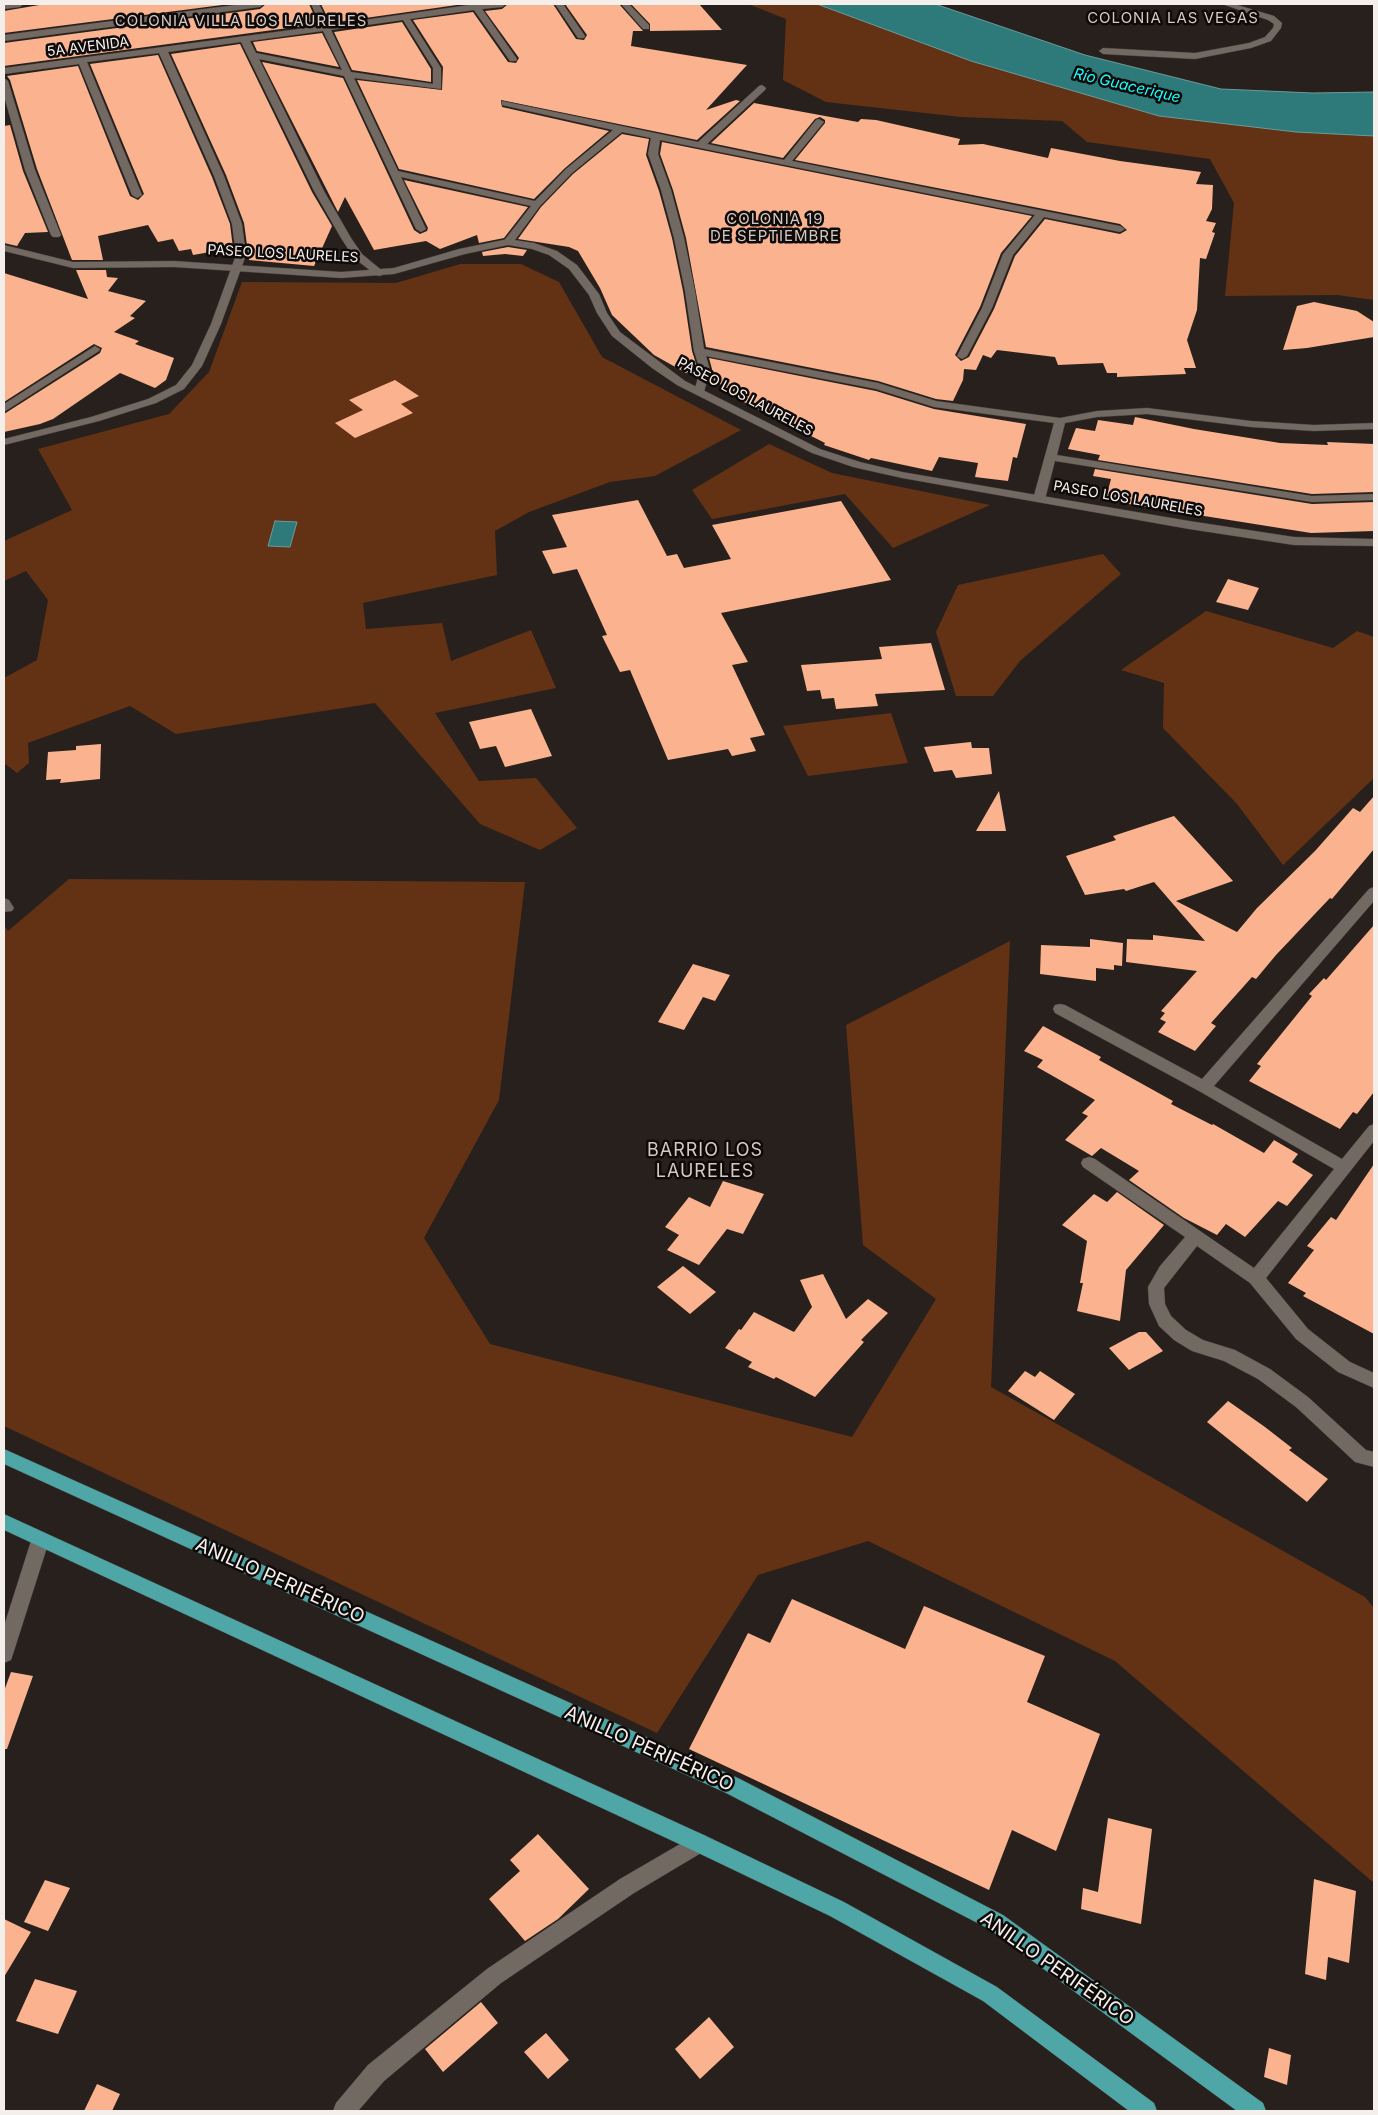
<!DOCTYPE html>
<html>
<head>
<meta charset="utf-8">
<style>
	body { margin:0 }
	#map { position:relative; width:1378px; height:2115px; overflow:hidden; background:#28201c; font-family:Inter,sans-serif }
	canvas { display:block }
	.frame { position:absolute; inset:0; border:5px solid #f5efec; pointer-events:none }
</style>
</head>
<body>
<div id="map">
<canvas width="1378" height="2115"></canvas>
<div class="frame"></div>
</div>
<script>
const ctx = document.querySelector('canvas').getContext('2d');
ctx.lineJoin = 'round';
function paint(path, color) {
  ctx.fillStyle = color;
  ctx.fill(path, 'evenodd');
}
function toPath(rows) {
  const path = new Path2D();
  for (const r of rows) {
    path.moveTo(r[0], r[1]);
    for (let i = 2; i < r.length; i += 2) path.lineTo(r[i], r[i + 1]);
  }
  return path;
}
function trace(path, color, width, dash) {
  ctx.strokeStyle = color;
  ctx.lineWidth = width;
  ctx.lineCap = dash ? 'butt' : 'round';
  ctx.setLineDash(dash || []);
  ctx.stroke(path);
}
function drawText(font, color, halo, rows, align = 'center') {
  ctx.font = font + ' Inter,sans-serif';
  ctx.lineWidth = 5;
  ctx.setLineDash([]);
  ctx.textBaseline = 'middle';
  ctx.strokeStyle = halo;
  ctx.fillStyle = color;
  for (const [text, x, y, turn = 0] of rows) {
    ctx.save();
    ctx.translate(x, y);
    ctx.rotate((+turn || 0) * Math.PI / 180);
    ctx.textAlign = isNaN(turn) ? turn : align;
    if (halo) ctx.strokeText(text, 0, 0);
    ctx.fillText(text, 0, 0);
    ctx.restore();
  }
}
const green = toPath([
	[748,4,838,4,1374,126,1374,300,1337,295,1225,296,1234,203,1210,159,1087,142,1062,121,961,117,826,102,783,80,786,19],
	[460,264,521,264,559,282,602,357,741,430,655,476,610,482,529,512,495,531,497,575,363,603,366,629,442,623,451,661,531,630,556,688,435,713,479,781,536,778,577,828,540,850,480,824,375,703,176,734,130,706,28,743,29,763,17,773,4,763,4,678,37,660,48,600,26,571,4,581,4,541,72,510,38,449,169,414,209,372,242,282,396,283],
	[769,444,832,473,990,505,893,548,845,494,712,519,692,490],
	[1103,554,1121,574,1020,661,993,696,956,696,936,632,958,585],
	[1206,611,1333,648,1357,631,1374,637,1374,778,1283,865,1237,804,1163,728,1164,683,1121,670],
	[891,713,908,763,808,776,783,726],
	[69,879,525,882,499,1100,424,1238,490,1344,852,1437,936,1299,863,1245,846,1025,1010,941,991,1387,1365,1597,1374,1608,1374,1883,1115,1661,868,1541,758,1575,657,1733,4,1426,4,925,8,931]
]);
const water = toPath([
	[817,4,935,4,1085,55,1221,89,1313,93,1374,92,1374,136,1296,132,1159,116,971,61,817,4],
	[275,521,297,522,290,547,268,546,275,521]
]);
const building = toPath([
	[45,4,230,4,4,33,4,11],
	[266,4,309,4,318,24,4,66,4,43,260,9],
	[321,4,464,4,330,23],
	[508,4,553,4,576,39,584,40,587,35,565,4,619,4,643,31,633,31,631,46,747,65,706,110,736,100,740,101,697,140,501,100,502,107,609,131,565,168,534,199,399,169,357,80,442,90,443,67,413,20,473,12,508,62,516,63,519,58,485,11,502,9],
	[631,4,699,4,722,30,650,31,650,24],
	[402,22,431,69,431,82,352,70,334,32],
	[322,33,339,67,257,51,253,42],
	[240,44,312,192,332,226,314,266,249,260,244,223,226,175,171,54],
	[158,55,212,177,230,224,233,248,193,255,191,249,179,251,173,239,158,242,148,225,98,236,103,260,72,260,37,169,10,80,7,76,78,66,130,196,138,200,144,194,90,64],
	[262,62,343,78,414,230,420,234,427,231,428,228,404,180,528,207,504,238,479,243,477,235,440,249,426,241,374,250,345,197,338,212],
	[754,103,858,122,861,119,876,120,960,139,958,145,983,144,1048,158,1051,148,1120,161,1201,172,1196,184,1213,185,1212,209,1206,221,1216,223,1212,232,1215,233,1206,259,1200,258,1197,310,1187,340,1196,368,1184,368,1186,374,1117,377,1117,373,1107,373,1103,363,1058,365,1055,357,997,350,991,358,983,355,976,370,964,369,963,380,953,401,936,399,878,381,706,347,686,238,673,190,660,154,662,142,1032,216,1001,253,980,307,955,355,961,361,969,357,994,309,1015,256,1045,219,1120,234,1127,230,1120,224,795,160,825,123,825,120,820,117,815,119,783,158,711,143],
	[10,125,23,171,48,232,25,233,17,246,4,243,4,126],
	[622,134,649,139,646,155,659,191,672,238,683,291,692,351,698,370,695,369,686,373,654,355,612,315,600,288,578,251,569,247,518,239,541,207,573,174],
	[508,247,527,250,523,256,505,254,483,256,482,252],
	[76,270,106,270,107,277,118,278,108,291,146,301,130,316,135,318,114,332,139,341,135,344,174,358,166,380,155,388,120,373,53,419,40,424,4,432,4,414,100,353,102,348,94,344,4,402,4,273,88,299],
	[1314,302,1357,311,1374,322,1374,337,1307,348,1283,350,1297,306],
	[709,358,876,391,934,409,1026,424,1017,458,1013,457,1008,481,975,477,978,463,939,457,932,471,871,458,869,460,824,445,825,443,738,399,733,392,710,378,712,369],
	[395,380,419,396,401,404,413,413,355,438,335,423,363,410,349,400],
	[1135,417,1194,429,1280,443,1328,445,1327,442,1374,444,1374,492,1312,494,1098,460,1100,455,1068,449,1076,428,1095,431,1098,420,1133,425],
	[1095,469,1312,504,1374,502,1374,531,1311,533,1110,501,1111,499,1106,498,1111,479,1093,476],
	[638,500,667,556,677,554,684,568,731,559,712,525,841,501,891,580,721,613,748,662,732,665,765,735,750,738,756,751,732,756,728,749,668,760,630,670,620,672,602,636,607,635,577,569,553,574,542,551,567,547,552,515],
	[1228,579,1259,588,1248,610,1216,602],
	[931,643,945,690,875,694,878,706,836,709,834,698,822,699,820,690,807,691,801,665,882,659,879,647],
	[531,709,552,756,505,767,496,746,480,749,469,722],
	[971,742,972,748,989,748,992,774,956,778,952,770,934,772,924,747],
	[101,744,100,779,60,783,61,779,46,780,48,752,76,750,76,746],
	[999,791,1006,831,976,831],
	[1374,796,1374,849,1332,899,1330,898,1276,955,1256,979,1252,977,1211,1023,1216,1026,1195,1051,1158,1032,1166,1022,1160,1019,1165,1013,1161,1011,1197,971,1126,962,1127,939,1153,940,1153,935,1205,941,1154,882,1126,891,1124,889,1085,895,1066,856,1116,840,1113,836,1174,816,1233,881,1176,901,1237,932,1257,908,1315,851,1353,808,1360,812],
	[1374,925,1374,1092,1357,1114,1353,1112,1340,1129,1249,1081,1261,1066,1257,1064,1312,996,1309,994,1324,978,1326,980],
	[1090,939,1123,943,1122,966,1114,965,1114,970,1096,968,1096,981,1040,974,1041,945,1090,947],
	[693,964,730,975,715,1001,703,997,684,1030,658,1022],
	[1043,1026,1101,1057,1099,1060,1173,1101,1171,1104,1212,1125,1213,1124,1264,1153,1274,1140,1298,1154,1292,1162,1313,1175,1287,1206,1278,1201,1245,1237,1226,1224,1217,1235,1184,1218,1129,1180,1139,1171,1101,1148,1092,1156,1065,1140,1088,1116,1082,1113,1095,1100,1037,1067,1043,1060,1024,1051],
	[1374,1164,1374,1334,1303,1296,1306,1293,1288,1283,1314,1250,1307,1246,1331,1217,1336,1220],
	[723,1181,764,1194,743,1234,727,1229,699,1265,667,1250,679,1235,665,1227,689,1197,710,1207],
	[1117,1192,1164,1225,1126,1270,1120,1321,1077,1311,1083,1283,1080,1283,1087,1241,1062,1225,1094,1194,1107,1202],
	[683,1266,716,1292,690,1314,657,1287],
	[823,1274,846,1319,868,1299,888,1313,861,1340,864,1342,815,1397,776,1377,774,1379,748,1367,752,1362,725,1348,739,1329,741,1330,754,1312,794,1332,812,1307,800,1280],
	[1139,1332,1146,1332,1163,1351,1129,1370,1109,1348],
	[1025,1371,1035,1377,1040,1371,1075,1394,1054,1420,1008,1391],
	[1228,1401,1265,1427,1292,1448,1289,1450,1328,1479,1307,1502,1207,1422],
	[792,1599,905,1649,924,1606,1045,1656,1027,1702,1100,1734,1056,1851,1012,1830,989,1890,689,1749,748,1633,770,1643],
	[11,1672,33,1676,7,1749,4,1749,4,1691],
	[1108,1818,1152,1829,1141,1924,1081,1909,1083,1888,1098,1892],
	[538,1834,589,1889,558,1919,525,1941,489,1899,520,1871,510,1860],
	[1314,1879,1356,1891,1349,1963,1328,1957,1326,1980,1305,1974],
	[45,1880,70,1888,48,1931,24,1922],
	[4,1919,31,1932,4,1977],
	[35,1979,77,1991,58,2034,16,2021],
	[481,2002,498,2023,443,2072,425,2049],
	[709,2017,734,2047,700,2079,675,2049],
	[546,2033,569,2060,548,2079,524,2052],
	[1269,2048,1291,2055,1287,2085,1264,2077],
	[97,2084,120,2094,112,2111,84,2111]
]);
const minor = toPath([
	[4,4,24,4,20,7,4,9,4,4],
	[243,4,264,4,260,7,4,41,4,35,243,4],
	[311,4,319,4,329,25,476,4,506,4,502,7,482,9,517,59,516,61,510,61,474,10,410,19,441,68,441,89,354,78,398,171,535,201,566,169,613,130,502,105,502,101,698,142,759,86,762,85,766,88,765,90,707,144,784,160,816,120,819,119,824,122,792,161,1120,226,1125,229,1120,232,1044,217,1013,255,992,308,967,356,962,359,957,356,982,308,1003,254,1035,215,660,140,658,154,671,190,684,238,695,291,704,349,878,383,936,401,1060,418,1097,411,1147,408,1251,421,1314,425,1374,423,1374,429,1314,431,1251,427,1147,414,1097,417,1065,423,1057,455,1312,496,1374,494,1374,500,1312,502,1055,461,1045,499,1039,502,1033,499,1054,423,934,407,876,389,706,356,710,370,704,392,703,394,695,394,694,392,700,370,694,351,685,291,674,238,661,190,648,154,651,138,622,132,572,173,540,206,512,244,508,245,503,242,531,206,401,177,426,229,421,232,416,229,344,76,259,59,324,191,351,238,362,254,385,273,380,276,376,275,354,258,341,238,314,191,241,42,168,52,224,176,242,224,246,255,221,324,202,366,184,389,156,403,99,421,4,445,4,439,91,417,148,399,176,385,192,365,211,324,236,255,232,224,214,176,159,53,87,62,142,195,137,198,132,195,79,64,4,74,4,68,321,26,311,4],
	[403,20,433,68,433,84,351,72,331,30,403,20],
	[323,31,342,70,256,53,250,41,323,31],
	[555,4,563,4,585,36,584,38,578,38,555,4],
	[621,4,629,4,649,25,649,29,643,29,621,4],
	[1222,4,1234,4,1274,16,1282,23,1281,28,1271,41,1251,48,1195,59,1103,54,1099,51,1103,48,1195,53,1249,43,1265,37,1273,28,1274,24,1268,20,1222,4],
	[4,78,8,81,35,170,61,235,59,237,53,237,51,235,25,170,4,96,4,78],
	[95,346,100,349,99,351,4,412,4,404,95,346],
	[1374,887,1374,901,1214,1086,1342,1159,1369,1126,1374,1124,1374,1141,1266,1278,1308,1329,1350,1362,1374,1373,1374,1388,1338,1372,1296,1339,1250,1283,1197,1246,1164,1288,1165,1304,1171,1316,1186,1330,1203,1340,1235,1350,1270,1369,1308,1397,1366,1450,1374,1452,1374,1467,1355,1462,1296,1407,1258,1379,1224,1361,1192,1351,1174,1340,1159,1326,1149,1304,1148,1287,1160,1266,1185,1237,1083,1167,1081,1163,1083,1159,1089,1157,1095,1159,1254,1268,1334,1169,1199,1091,1055,1013,1053,1009,1055,1005,1060,1004,1065,1005,1202,1079,1369,889,1374,887],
	[4,898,9,900,12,905,14,908,12,911,4,912,4,898],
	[40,1533,46,1535,49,1541,13,1654,11,1660,4,1663,4,1626,31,1541,34,1535,40,1533],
	[699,1833,706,1836,709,1843,706,1850,634,1893,501,1983,384,2081,358,2111,333,2111,336,2103,368,2065,487,1969,620,1879,699,1833]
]);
const tertiary = toPath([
	[508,239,534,243,557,251,577,265,599,294,607,313,620,332,685,381,820,449,860,462,902,472,1189,521,1294,537,1374,539,1374,546,1294,545,1189,529,902,478,853,467,812,453,677,385,652,368,612,336,597,313,589,295,569,269,549,255,532,249,508,245,465,254,394,274,341,278,174,267,73,268,4,251,4,245,73,262,174,261,341,272,394,268,459,249,508,239]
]);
const trunk = toPath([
	[4,1449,740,1779,1003,1915,1263,2103,1266,2111,1237,2111,989,1929,726,1793,4,1464,4,1449],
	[4,1514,706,1836,844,1902,997,1987,1154,2103,1157,2111,1129,2111,983,2001,830,1916,692,1850,4,1530,4,1514]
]);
const farStreetnames = [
	["5A AVENIDA",88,47,-7],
	["PASEO LOS LAURELES",283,254,3],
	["PASEO LOS LAURELES",745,397,28],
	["PASEO LOS LAURELES",1128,499,10]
];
const farNeighbourhoodnames = [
	["COLONIA LAS VEGAS",1173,18],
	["COLONIA VILLA LOS LAURELES",241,21],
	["COLONIA 19",775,219],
	["DE SEPTIEMBRE",775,236]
];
const farWaternames = [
	["Río Guacerique",1127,86,13]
];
const neighbourhoodNames = [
	["BARRIO LOS",705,1151],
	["LAURELES",705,1172]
];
const nearStreetnames = [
	["ANILLO PERIFÉRICO",280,1581,24],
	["ANILLO PERIFÉRICO",649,1749,24],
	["ANILLO PERIFÉRICO",1057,1969,35]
];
paint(green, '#633215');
paint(water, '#2e7979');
trace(water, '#6a9c9c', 1);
paint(building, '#fab38e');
trace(minor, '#433c39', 1);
trace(tertiary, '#433c39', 1);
trace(trunk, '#433c39', 1);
paint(minor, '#736963');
paint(tertiary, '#736963');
paint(trunk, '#4ea6a6');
drawText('14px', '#f5efec', '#0e0a09', farStreetnames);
ctx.letterSpacing = '1px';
drawText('15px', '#d3c8c2', '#0e0a09', farNeighbourhoodnames);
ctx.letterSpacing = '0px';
drawText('italic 15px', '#1afcfe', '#0e0a09', farWaternames);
ctx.letterSpacing = '1px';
drawText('18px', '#d3c8c2', '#0e0a09', neighbourhoodNames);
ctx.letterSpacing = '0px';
drawText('19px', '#f5efec', '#0e0a09', nearStreetnames);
</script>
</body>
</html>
